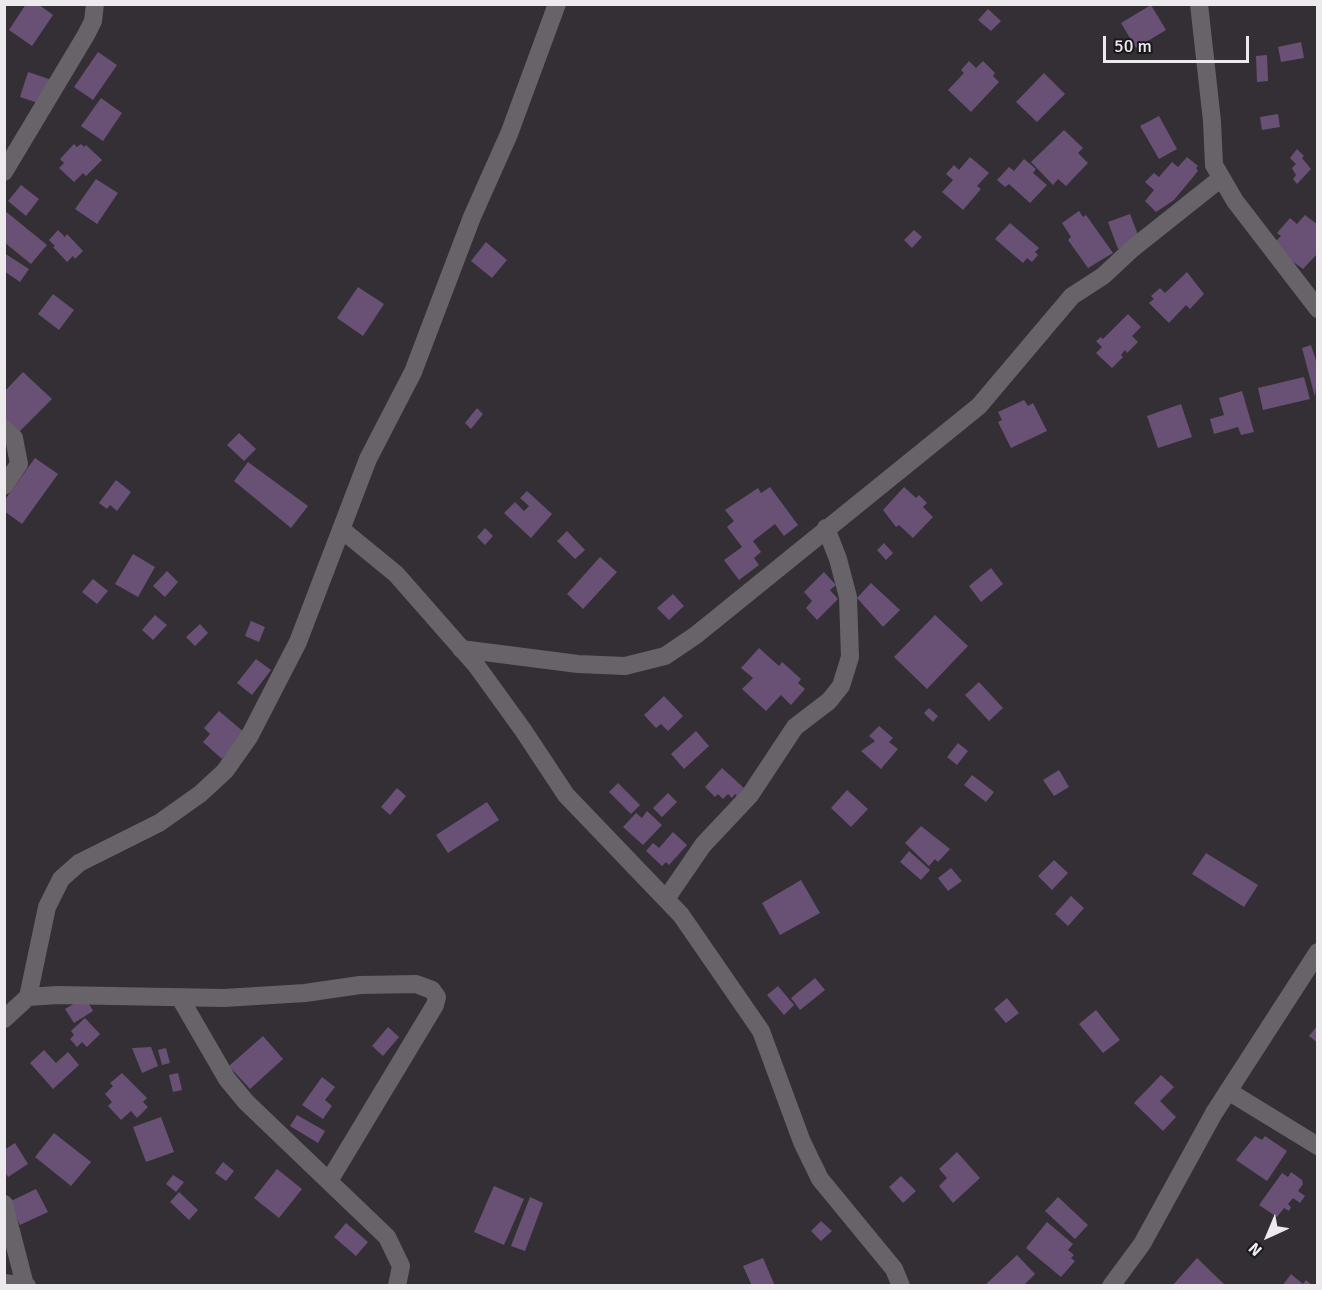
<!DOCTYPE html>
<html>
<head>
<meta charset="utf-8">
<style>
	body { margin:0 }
	#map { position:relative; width:1322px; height:1290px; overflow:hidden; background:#332f35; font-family:Signika,sans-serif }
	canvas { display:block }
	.frame { position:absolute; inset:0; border:6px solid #edeaee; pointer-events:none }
	.north { position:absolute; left:1238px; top:1206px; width:60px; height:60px; -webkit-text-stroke:4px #1a181b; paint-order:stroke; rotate:224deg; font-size:16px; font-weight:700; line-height:24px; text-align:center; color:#edeaee }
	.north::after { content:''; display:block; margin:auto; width:21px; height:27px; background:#edeaee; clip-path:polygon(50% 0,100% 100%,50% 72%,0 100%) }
	.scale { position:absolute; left:1103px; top:36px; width:146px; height:27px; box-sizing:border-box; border:3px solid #edeaee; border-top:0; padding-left:8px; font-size:18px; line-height:21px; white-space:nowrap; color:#edeaee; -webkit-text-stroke:4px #1a181b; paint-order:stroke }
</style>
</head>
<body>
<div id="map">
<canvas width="1322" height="1290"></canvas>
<div class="frame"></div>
<div class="north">N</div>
<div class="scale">50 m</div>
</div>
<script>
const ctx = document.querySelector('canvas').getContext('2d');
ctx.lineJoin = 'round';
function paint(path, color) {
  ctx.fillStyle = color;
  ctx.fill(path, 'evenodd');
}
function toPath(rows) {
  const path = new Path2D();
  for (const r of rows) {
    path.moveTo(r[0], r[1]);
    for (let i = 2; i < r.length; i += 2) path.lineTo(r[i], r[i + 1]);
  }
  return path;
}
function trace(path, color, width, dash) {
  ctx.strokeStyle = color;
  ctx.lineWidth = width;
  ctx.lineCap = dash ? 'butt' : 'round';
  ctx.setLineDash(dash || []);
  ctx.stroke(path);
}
const building = toPath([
	[26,4,38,4,53,15,32,46,9,30],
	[1151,5,1166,30,1136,48,1121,23],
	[988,9,1001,21,991,31,978,20],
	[1301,42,1304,58,1281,62,1278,47],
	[98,52,117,65,93,100,74,87],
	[1267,55,1268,81,1257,82,1256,56],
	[969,61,976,68,983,61,995,73,993,76,999,82,971,112,948,90,964,73,961,70],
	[28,72,52,80,44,105,20,97],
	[1044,73,1065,94,1037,122,1016,102],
	[101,98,122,113,103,141,81,126],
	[1278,114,1280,127,1262,130,1260,117],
	[1159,116,1177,149,1159,159,1140,126],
	[1064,130,1083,148,1078,153,1088,163,1066,186,1058,179,1053,185,1031,162],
	[74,144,77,147,81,144,84,147,86,145,102,160,86,176,83,173,74,182,59,168,64,163,60,159],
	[1297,149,1304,156,1302,158,1311,169,1297,184,1293,179,1296,175,1292,168,1296,164,1290,158],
	[970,157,989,173,977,186,981,189,963,210,942,192,953,180,946,174,954,165,959,170],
	[1187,157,1198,166,1196,168,1198,171,1174,200,1156,212,1145,201,1154,190,1145,182,1154,173,1159,177,1172,162,1178,167],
	[1024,159,1036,169,1033,173,1047,185,1030,203,1009,184,1005,187,997,180,1009,167,1014,171],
	[96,179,118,193,97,224,75,209],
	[21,185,39,199,26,216,8,201],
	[4,210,47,245,31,264,4,242],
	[1079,211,1083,217,1086,215,1113,253,1088,268,1068,240,1071,237,1062,223],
	[1130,214,1140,240,1118,249,1108,222],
	[1305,215,1318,225,1318,253,1303,269,1271,246,1281,236,1277,233,1290,218,1297,224],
	[1010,223,1039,248,1035,252,1038,255,1032,262,1027,258,1023,263,995,239],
	[58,230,65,237,67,234,83,251,75,259,73,256,67,262,53,247,55,246,49,240],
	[914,230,922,237,912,248,904,240],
	[486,242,507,260,492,278,471,261],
	[4,253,29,269,20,282,4,271],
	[1187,272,1204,294,1190,309,1186,305,1169,323,1149,303,1154,299,1151,296,1160,288,1165,293],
	[358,287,384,304,363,336,337,318],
	[53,294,74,310,59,330,38,314],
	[1128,314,1141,327,1132,336,1138,342,1127,353,1125,350,1121,355,1123,357,1112,368,1096,353,1102,347,1096,341,1101,337,1103,339],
	[1311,345,1318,367,1315,397,1302,348],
	[23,372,52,399,18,433,4,420,4,392],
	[1304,377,1310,399,1263,410,1258,388],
	[1242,391,1254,432,1241,435,1238,427,1214,434,1210,419,1224,415,1219,398],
	[1024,400,1028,406,1033,403,1047,431,1011,448,998,422,1002,420,998,412],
	[1181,404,1192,437,1158,448,1147,416],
	[477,408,483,414,471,429,465,423],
	[239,433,256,449,244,461,227,445],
	[35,458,58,474,22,524,4,511,4,501],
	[248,462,308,506,291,528,234,481],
	[116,480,131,492,117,511,110,505,107,509,99,503],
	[770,487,798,525,784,536,775,524,753,541,761,552,754,558,759,565,739,580,724,560,742,547,727,527,734,521,725,510,758,488,761,493],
	[904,487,916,498,919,495,927,503,923,507,933,517,913,538,899,525,896,527,883,510],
	[527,491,552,514,531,538,504,513,515,502,524,511,529,506,520,498],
	[485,528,493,536,485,545,477,537],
	[567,531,585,550,575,559,557,541],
	[884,543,893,553,886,560,877,550],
	[133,554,155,567,138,597,115,584],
	[600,557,617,572,583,609,567,594],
	[991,568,1003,584,981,602,969,586],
	[167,571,178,582,165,597,153,586],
	[824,572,836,585,830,590,838,599,817,620,806,608,812,601,804,592],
	[93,579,108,591,97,604,82,592],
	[871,583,900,610,883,627,857,598],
	[673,594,684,606,669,620,657,608],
	[155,615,167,625,153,640,142,630],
	[935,615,968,646,927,689,894,657],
	[251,621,265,627,259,642,245,636],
	[200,624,208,633,195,646,186,637],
	[759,648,779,666,782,662,801,679,798,683,805,689,791,705,781,695,766,711,742,689,753,678,741,668],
	[256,659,271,670,252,695,237,683],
	[979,682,1003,708,989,721,965,695],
	[664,696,683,716,668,731,661,724,656,728,644,715],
	[929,708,938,716,933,722,924,713],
	[219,711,245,733,222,759,203,742,210,734,204,728],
	[879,726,893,738,889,742,898,749,881,769,861,751,875,741,869,736],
	[696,731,709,746,684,769,671,754],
	[958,743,968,751,957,765,947,757],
	[722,768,744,788,737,796,735,794,732,798,728,794,723,799,718,794,715,797,705,787],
	[1059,770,1069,787,1054,796,1043,780],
	[972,775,994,792,986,802,964,785],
	[618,783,640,805,631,814,609,792],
	[397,788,406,796,390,815,381,807],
	[847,790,868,809,851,827,831,808],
	[668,793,677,802,662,817,653,808],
	[487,802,499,820,448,853,436,835],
	[647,811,662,825,643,845,623,827,636,813,642,818],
	[921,826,950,849,938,862,935,859,929,866,905,843],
	[673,832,687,845,669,865,666,862,662,866,646,851,653,843,659,848],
	[909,851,930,870,921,880,900,862],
	[1206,853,1258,885,1244,907,1192,874],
	[1054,860,1068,873,1052,890,1038,876],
	[951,868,962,881,948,891,938,878],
	[801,880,820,913,780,935,762,903],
	[1071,896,1084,908,1068,926,1055,914],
	[815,978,825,990,800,1010,791,998],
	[778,986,794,1005,784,1015,767,995],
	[85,997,93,1011,74,1023,65,1009],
	[1007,998,1019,1013,1006,1023,994,1009],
	[1096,1010,1120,1040,1103,1053,1079,1024],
	[85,1018,100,1034,87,1047,82,1042,77,1047,70,1039,74,1035,71,1031],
	[1318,1025,1318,1043,1309,1036],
	[388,1027,399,1037,383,1056,372,1046],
	[263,1036,283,1059,250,1089,229,1066],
	[151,1047,158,1066,142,1073,132,1048],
	[166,1048,170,1063,162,1065,158,1050],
	[44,1050,56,1063,68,1052,79,1065,53,1089,30,1063],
	[122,1073,147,1098,143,1102,148,1107,137,1118,131,1111,121,1120,108,1106,112,1102,105,1094,113,1086,110,1083],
	[178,1073,182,1090,173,1092,169,1075],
	[1161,1075,1174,1087,1160,1101,1176,1117,1163,1131,1134,1103],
	[322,1077,335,1087,325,1100,332,1106,323,1119,302,1105],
	[297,1115,325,1131,318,1143,290,1126],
	[161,1117,174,1152,146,1162,133,1127],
	[54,1133,91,1162,71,1186,35,1157],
	[1255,1136,1262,1140,1265,1136,1287,1151,1267,1181,1236,1160],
	[15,1143,28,1164,8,1177,4,1171,4,1150],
	[957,1152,980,1178,953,1203,939,1186,947,1178,939,1169],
	[223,1162,234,1171,226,1181,215,1173],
	[277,1169,302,1189,279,1218,254,1198],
	[1291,1172,1302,1180,1303,1184,1298,1191,1305,1196,1300,1203,1293,1198,1288,1204,1291,1207,1289,1211,1284,1208,1277,1217,1259,1205,1282,1173,1288,1177],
	[173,1175,184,1182,176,1192,166,1184],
	[901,1176,916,1191,903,1203,889,1187],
	[494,1186,524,1199,504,1245,474,1232],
	[36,1189,48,1212,20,1225,9,1202],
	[179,1192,198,1210,189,1220,170,1202],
	[530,1197,543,1203,525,1251,511,1246],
	[1058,1197,1088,1225,1075,1239,1045,1211],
	[821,1221,832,1231,821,1241,811,1231],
	[1047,1222,1073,1244,1068,1250,1074,1255,1071,1258,1075,1261,1061,1277,1026,1248],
	[346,1223,368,1242,356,1256,334,1237],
	[1017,1255,1035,1274,1023,1286,984,1286],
	[763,1258,775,1286,752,1286,743,1266],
	[1197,1258,1226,1286,1172,1286],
	[1291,1274,1303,1284,1306,1280,1313,1286,1282,1286]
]);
const minor = toPath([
	[1199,4,1212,121,1214,165,1235,201,1318,309],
	[4,172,86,35,93,21,95,4],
	[4,429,14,438,19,464,4,486],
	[341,529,396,574,476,665,523,730,566,795,681,915,761,1031,802,1142,820,1179,894,1269,901,1286],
	[461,649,578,664,625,666,665,656,696,635,979,406,1072,296,1103,276,1132,249,1220,179],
	[666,899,703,845,750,795,795,727,829,701,841,686,850,657,848,597,838,559,826,528],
	[28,997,47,907,61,879,79,863,159,823,200,794,225,771,249,737,298,642,368,459,413,372,472,217,509,134,557,4],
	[180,998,227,1079,246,1102,387,1237,401,1266,397,1286],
	[4,1019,28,997,57,995,224,998,305,993,360,985,416,984,432,990,437,997,435,1005,329,1181],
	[1228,1091,1318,1146],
	[4,1204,25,1285],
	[4,1283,27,1286],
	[1111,1286,1142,1244,1214,1113,1318,952]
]);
paint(building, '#695175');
trace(minor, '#676369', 18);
</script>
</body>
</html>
